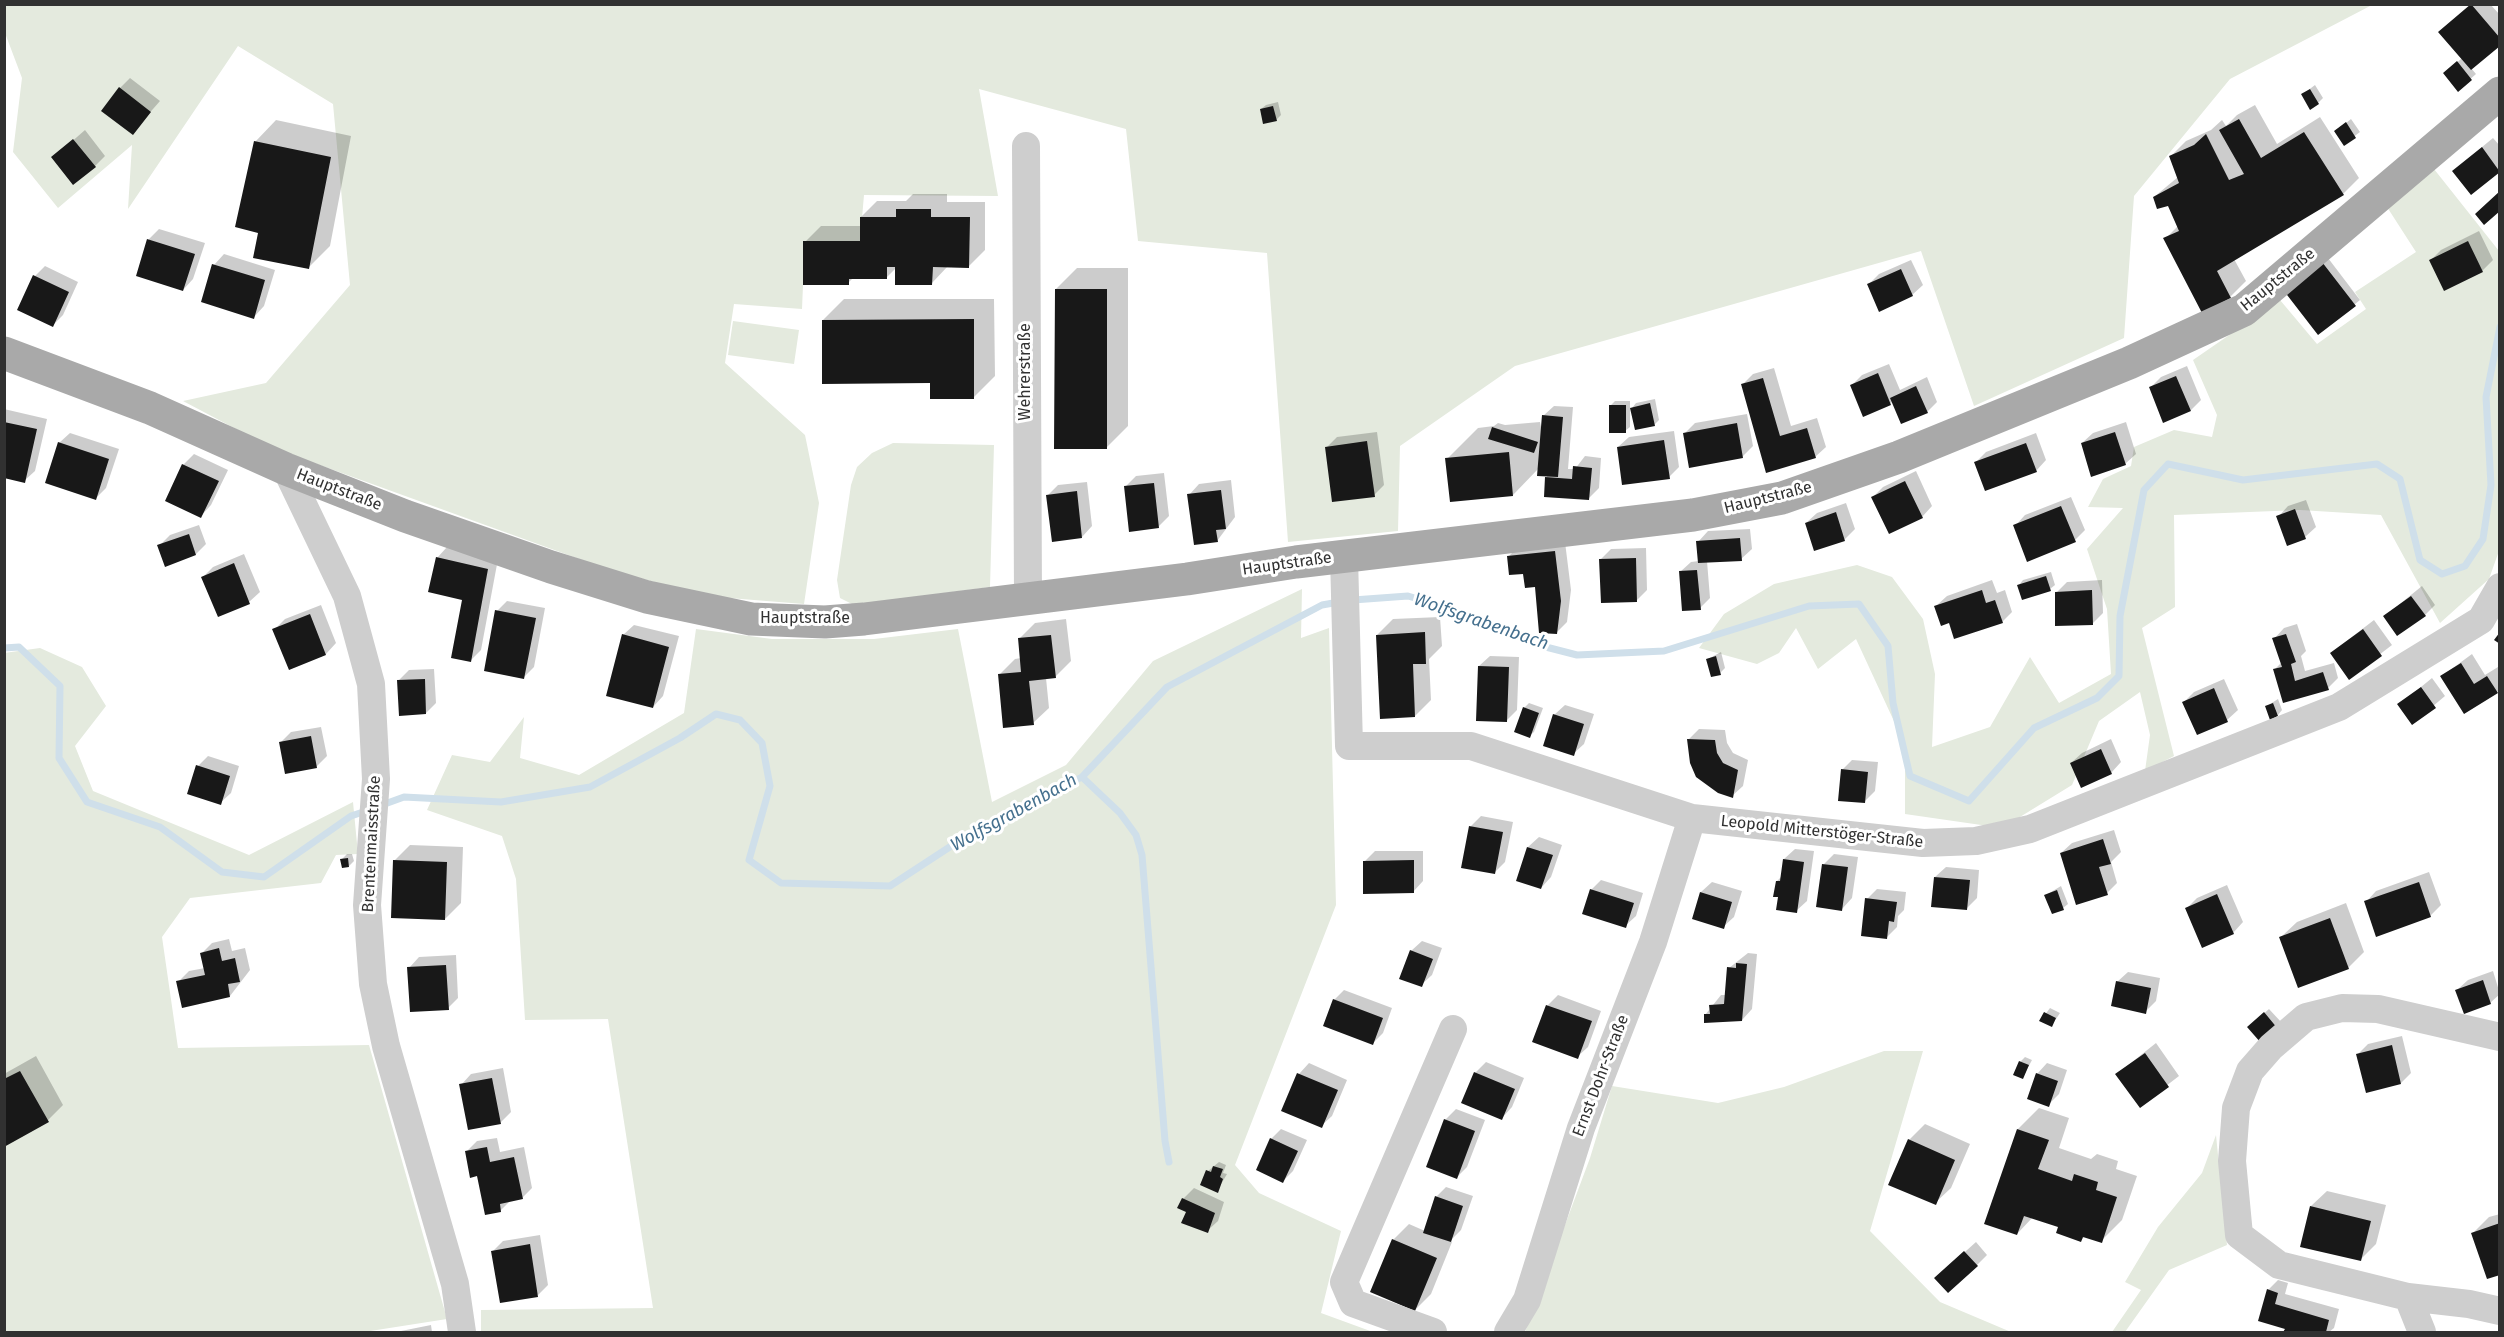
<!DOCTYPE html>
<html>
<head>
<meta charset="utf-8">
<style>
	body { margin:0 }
	#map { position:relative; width:2504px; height:1337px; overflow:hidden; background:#fff; font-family:"Fira Sans",sans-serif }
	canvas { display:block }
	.frame { position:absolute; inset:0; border:6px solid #313131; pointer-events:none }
</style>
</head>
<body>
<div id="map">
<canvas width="2504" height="1337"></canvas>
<div class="frame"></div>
</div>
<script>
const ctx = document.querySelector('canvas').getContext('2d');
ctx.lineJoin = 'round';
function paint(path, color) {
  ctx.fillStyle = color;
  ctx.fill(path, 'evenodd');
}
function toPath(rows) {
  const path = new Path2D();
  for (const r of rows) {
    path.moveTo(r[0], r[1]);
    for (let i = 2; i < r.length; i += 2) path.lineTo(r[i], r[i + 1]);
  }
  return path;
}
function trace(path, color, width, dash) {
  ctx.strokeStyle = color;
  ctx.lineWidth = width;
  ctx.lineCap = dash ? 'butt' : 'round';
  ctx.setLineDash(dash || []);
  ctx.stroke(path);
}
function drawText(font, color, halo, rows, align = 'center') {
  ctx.font = font + ' "Fira Sans",sans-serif';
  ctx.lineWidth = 6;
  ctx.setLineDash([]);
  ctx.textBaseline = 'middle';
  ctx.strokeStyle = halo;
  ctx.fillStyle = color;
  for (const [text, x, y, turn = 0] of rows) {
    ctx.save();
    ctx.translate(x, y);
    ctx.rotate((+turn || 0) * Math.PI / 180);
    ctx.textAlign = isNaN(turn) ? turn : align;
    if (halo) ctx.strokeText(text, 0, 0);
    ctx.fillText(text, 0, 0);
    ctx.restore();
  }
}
const green = toPath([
	[5,4,2372,5,2230,79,2134,196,2124,338,1974,406,1921,251,1515,366,1400,446,1398,531,1288,542,1267,253,1138,241,1126,129,979,89,998,196,864,195,860,241,803,285,802,309,734,304,725,363,805,435,819,503,804,604,704,596,604,568,270,447,183,401,266,383,350,285,333,104,238,46,128,209,132,145,58,208,13,152,22,78,5,33],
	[2434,169,2499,251,2500,548,2489,579,2440,623,2381,515,2300,510,2174,515,2175,607,2142,628,2174,756,2145,771,2150,735,2140,692,2099,721,2072,785,2002,828,1905,814,1905,745,1856,639,1818,669,1796,628,1779,653,1757,664,1699,648,1724,614,1774,584,1857,565,1892,577,1923,619,1935,674,1932,747,1990,727,2030,657,2059,703,2111,674,2107,609,2087,549,2123,508,2088,507,2103,479,2131,466,2134,447,2174,430,2212,437,2217,415,2193,360,2280,300,2317,344,2366,309,2355,292,2416,252,2387,207],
	[733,321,799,330,794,364,728,355],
	[893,443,994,445,990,587,854,605,840,598,837,580,851,485,857,467,872,453],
	[1302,589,1301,638,1329,628,1336,905,1235,1165,1259,1193,1341,1231,1321,1313,1373,1332,481,1332,481,1310,653,1308,608,1019,525,1020,516,879,502,836,427,810,452,755,490,762,524,717,520,758,579,775,684,713,696,629,772,639,874,639,958,629,992,802,1066,765,1153,661],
	[40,648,82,667,106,706,75,746,93,791,249,855,353,802,358,854,336,855,321,883,190,898,162,937,178,1048,369,1045,447,1319,364,1332,5,1332,4,653],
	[1884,1051,1923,1051,1870,1231,1940,1302,2011,1332,1525,1332,1590,1158,1612,1086,1718,1103,1784,1087],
	[2216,1135,2227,1245,2169,1270,2125,1332,2112,1332,2141,1290,2125,1282,2158,1227,2202,1173]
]);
const shadow = toPath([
	[2471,4,2490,4,2500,15,2500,44,2471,68,2476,74,2458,90,2450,69,2462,58],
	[130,78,160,101,132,133,120,88],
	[2315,85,2323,98,2318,103,2303,94],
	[1278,102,1281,115,1276,120,1261,109,1266,105],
	[2255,105,2277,144,2320,117,2359,178,2343,194,2234,259,2246,281,2230,297,2165,239,2178,226,2169,204,2154,197,2178,177,2170,157,2186,141,2211,130,2222,120,2226,126,2237,115],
	[2351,119,2360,132,2344,144,2336,131],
	[276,120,351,136,330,246,309,267,255,142],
	[85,130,105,156,95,166,53,158],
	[2493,138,2500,146,2500,170,2471,193,2465,161],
	[913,194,947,194,947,202,985,202,985,250,969,266,948,266,932,283,897,267,886,278,853,278,848,283,805,242,821,226,861,226,861,217,877,201,906,201],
	[159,229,205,243,193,279,183,290,138,275,149,239],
	[2479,231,2493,260,2482,271,2444,289,2431,260,2441,250],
	[224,254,275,270,264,306,254,317,214,265],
	[2328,258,2360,300,2319,333,2286,291],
	[1911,260,1923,285,1912,295,1869,284,1879,274],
	[45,266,78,282,63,315,53,325,35,276],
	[1077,268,1128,268,1128,426,1106,448,1056,289],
	[844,299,994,299,995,376,974,397,931,382,823,320],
	[1889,364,1900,390,1927,377,1937,402,1927,412,1893,401,1890,404,1851,386,1862,375],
	[2187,366,2201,400,2191,410,2150,388,2161,377],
	[1774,368,1791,426,1817,418,1826,447,1815,457,1767,471,1742,385,1753,374],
	[1655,399,1659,420,1654,425,1632,408,1636,403],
	[1615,401,1630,401,1630,427,1625,431,1610,406],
	[1554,406,1573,407,1568,469,1575,469,1585,456,1601,458,1599,488,1589,498,1545,495,1547,475,1539,468,1513,495,1447,459,1478,428,1494,426,1498,423,1505,425,1540,422,1542,432,1543,416],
	[4,409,47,419,35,471,24,481,4,476],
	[1747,414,1753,446,1742,457,1685,433,1695,423],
	[2126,422,2136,454,2125,464,2082,443,2093,433],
	[1674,431,1679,467,1669,477,1618,447,1629,437],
	[1377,432,1384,485,1374,495,1327,447,1337,437],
	[70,433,119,449,106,488,96,498,59,443],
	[2036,433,2046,460,2036,471,1976,462,1986,452],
	[194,454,228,470,211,505,201,516,183,465],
	[1916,471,1932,506,1922,517,1873,497,1883,487],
	[1164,473,1169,516,1158,527,1125,487,1136,476],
	[1231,480,1235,517,1217,541,1189,495,1199,484],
	[1087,482,1092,526,1082,537,1048,495,1058,485],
	[2071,497,2085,530,2075,540,2015,526,2025,515],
	[2306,500,2316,527,2305,537,2278,517,2288,506],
	[1846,503,1855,529,1844,540,1806,523,1817,513],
	[199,525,206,544,196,554,159,546,170,535],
	[1750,529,1752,549,1741,559,1707,561,1710,598,1700,608,1680,572,1691,562,1699,561,1698,542,1708,531],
	[1565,542,1571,590,1567,622,1557,632,1536,585,1508,557,1519,546],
	[447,547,498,559,481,650,471,660,463,599,437,558],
	[1646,548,1647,590,1637,600,1601,559,1611,549],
	[244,554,260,592,249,602,203,577,213,567],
	[2051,572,2055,585,2050,589,2019,585,2023,580],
	[1992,580,1997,593,2005,590,2012,612,2002,622,1950,621,1936,606,1947,596],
	[2102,580,2103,613,2092,624,2056,593,2067,582],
	[2422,586,2435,605,2425,615,2385,616],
	[507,601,545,608,534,667,524,677,497,611],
	[321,605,336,643,326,654,289,668,274,630,285,619],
	[1440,617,1442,646,1429,659,1431,700,1415,716,1377,635,1393,619],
	[1066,619,1071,661,1055,677,1046,678,1049,708,1033,723,999,675,1015,659,1021,658,1019,639,1035,623],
	[2374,620,2392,645,2349,678,2331,653],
	[2297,624,2306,651,2301,656,2305,671,2334,663,2338,678,2328,688,2284,702,2275,669,2282,662,2274,639,2284,628],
	[634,625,679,636,663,696,653,707,623,635],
	[1721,652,1725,668,1720,673,1708,659],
	[2472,654,2485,675,2498,667,2500,689,2497,692,2442,676],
	[1490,656,1519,657,1517,710,1506,721,1479,666],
	[434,669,436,703,426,713,399,680,409,670],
	[2432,678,2445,696,2413,723,2399,705],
	[2224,679,2238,710,2227,720,2184,702,2194,692],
	[2278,699,2282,710,2278,715,2267,706],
	[1529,703,1543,708,1534,732,1529,736,1524,708],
	[1565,705,1594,714,1584,744,1573,754,1554,715],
	[321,727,327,756,316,767,281,742,291,732],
	[1699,729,1725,730,1727,743,1733,753,1748,760,1743,786,1732,796,1689,739],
	[2111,739,2121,762,2111,773,2071,763,2082,753],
	[208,756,239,766,231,793,220,803,198,766],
	[1852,760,1878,762,1875,791,1864,802,1842,770],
	[1481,816,1513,822,1505,862,1494,873,1471,826],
	[2114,830,2121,852,2111,862,2117,883,2107,893,2061,853,2072,843],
	[1539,837,1562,845,1551,877,1541,888,1528,847],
	[410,845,463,847,461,903,445,919,394,861],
	[1795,849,1814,851,1807,901,1796,911,1779,896,1777,881,1782,876,1784,859],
	[1375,851,1423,851,1423,881,1413,892,1364,862],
	[347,854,352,854,354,861,349,866,342,859],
	[1834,854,1858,857,1852,898,1842,909,1824,864],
	[1946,867,1979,870,1977,898,1966,909,1935,877],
	[2429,872,2441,905,2430,916,2366,902,2376,891],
	[1601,880,1643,893,1636,916,1625,926,1591,890],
	[1712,882,1742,891,1734,917,1723,927,1694,918,1701,892],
	[2227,885,2243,922,2233,933,2187,908,2197,898],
	[2061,886,2068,904,2063,908,2046,895],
	[1877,889,1906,892,1904,910,1898,916,1897,927,1886,938,1867,899],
	[2346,903,2364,952,2348,968,2281,937,2297,922],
	[229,939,232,951,245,948,250,970,230,996,178,982,189,971,205,968,202,953,212,943],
	[1422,941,1442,948,1432,975,1421,985,1411,951],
	[1748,953,1757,954,1752,1009,1742,1020,1705,1015,1721,995,1726,995,1729,968],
	[456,955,458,998,448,1008,409,968,419,957],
	[2493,971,2500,994,2490,1003,2457,990,2468,980],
	[2128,972,2160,978,2156,1001,2145,1012,2117,982],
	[1344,990,1392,1008,1383,1033,1373,1043,1334,1000],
	[1558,995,1601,1011,1588,1047,1577,1057,1534,1041,1548,1005],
	[2050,1008,2060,1013,2052,1025,2041,1020],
	[2269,1009,2282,1023,2277,1027,2249,1027],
	[2402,1036,2411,1073,2401,1083,2357,1055,2368,1044],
	[2156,1043,2179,1076,2140,1106,2117,1074],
	[36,1056,63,1105,48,1120,4,1145,4,1074],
	[2025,1057,2032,1060,2023,1077,2020,1062],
	[1486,1062,1524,1078,1512,1107,1502,1118,1475,1073],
	[1309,1063,1347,1080,1332,1116,1321,1126,1283,1110,1299,1074],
	[2047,1063,2067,1070,2059,1094,2048,1105,2037,1074],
	[503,1068,511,1112,501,1122,461,1085,471,1074],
	[2039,1108,2069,1118,2059,1148,2091,1159,2097,1154,2118,1161,2116,1169,2137,1176,2122,1220,2101,1241,2085,1236,2081,1240,2060,1226,2033,1217,2017,1234,2018,1129],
	[1456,1109,1485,1120,1467,1167,1457,1177,1445,1120],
	[1925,1124,1970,1144,1951,1188,1935,1203,1909,1140],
	[1281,1129,1307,1140,1293,1171,1283,1181,1271,1139],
	[497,1138,500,1152,524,1147,532,1188,522,1198,511,1200,500,1211,466,1152,477,1141],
	[1219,1162,1226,1165,1223,1173,1227,1174,1217,1191,1208,1171],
	[1446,1187,1473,1196,1461,1230,1450,1241,1452,1242,1431,1294,1415,1310,1393,1240,1409,1224,1425,1231,1436,1197],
	[1194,1188,1224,1202,1218,1221,1207,1231,1188,1211,1183,1199],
	[2327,1191,2386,1205,2376,1244,2360,1260,2311,1206],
	[2500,1214,2500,1273,2473,1233,2489,1217],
	[540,1235,548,1285,538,1295,493,1251,503,1241],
	[1976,1242,1987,1255,1977,1265,1947,1268],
	[2278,1280,2288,1283,2285,1294,2339,1309,2334,1328,2329,1332,2285,1332,2287,1328,2259,1320,2268,1290],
	[431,1325,432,1332,399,1332,401,1331]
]);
const stream = toPath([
	[1353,600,1408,596,1455,610,1542,646,1577,655,1664,651,1809,606,1859,604,1888,646,1893,703,1910,776,1969,801,2034,728,2097,698,2119,676,2120,616,2144,490,2168,464,2243,480,2377,464,2400,479,2420,560,2442,574,2465,566,2483,539,2491,485,2486,397,2500,327],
	[4,648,19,647,60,686,59,758,87,802,160,827,222,872,264,877,351,816,366,811],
	[1082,777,1120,813,1136,835,1142,855,1165,1141,1169,1162],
	[382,805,404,797,501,802,590,787,680,738,716,714,740,720,762,743,770,786,749,860,781,883,890,886,968,835,1082,777,1167,687,1322,605,1339,602]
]);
const building = toPath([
	[2471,4,2500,38,2500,46,2471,70,2438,32],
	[2457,61,2472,80,2458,92,2443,73],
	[119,87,151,112,133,135,101,111],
	[2310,89,2319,104,2310,110,2301,94],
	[1273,106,1277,121,1263,124,1260,109],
	[2239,119,2261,158,2304,132,2344,195,2217,271,2231,298,2202,313,2163,238,2179,231,2168,206,2157,209,2153,197,2179,183,2169,156,2194,145,2206,134,2229,180,2244,174,2219,130],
	[2346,122,2356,138,2344,146,2334,131],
	[73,139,96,167,73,185,51,157],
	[254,141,331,157,309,269,253,258,258,233,235,227],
	[2482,147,2500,172,2471,195,2452,171],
	[2500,191,2500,211,2484,225,2475,214],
	[896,209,931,209,931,217,970,217,969,268,933,267,932,285,895,285,895,267,887,267,887,279,849,279,849,285,803,285,803,241,860,241,860,217,896,217],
	[147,239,195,254,183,291,136,276],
	[2468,241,2483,272,2444,291,2429,260],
	[2322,262,2356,306,2318,335,2284,291],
	[212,264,265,280,254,319,201,302],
	[1901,269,1913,296,1879,312,1867,284],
	[33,275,69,292,53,327,17,310],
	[1055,289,1107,289,1107,449,1054,449],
	[974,319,974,399,930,399,930,383,822,384,822,320],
	[1878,373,1891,405,1863,417,1850,385],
	[2176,376,2191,411,2163,423,2149,387],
	[1763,378,1780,436,1807,428,1816,458,1766,473,1741,384],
	[1916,386,1928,413,1901,424,1890,398],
	[1650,403,1655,426,1635,430,1630,408],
	[1609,405,1626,405,1626,433,1609,433],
	[1542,415,1563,417,1558,477,1537,476],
	[4,422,37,429,25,483,4,478],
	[1737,423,1743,458,1689,468,1683,433],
	[1492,427,1538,442,1534,453,1488,439],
	[2115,432,2126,465,2091,477,2081,443],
	[1664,440,1670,479,1622,485,1617,447],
	[1367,441,1375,497,1332,502,1325,447],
	[58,442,109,459,96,500,45,483],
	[2026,443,2037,472,1985,491,1974,462],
	[1509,452,1513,496,1450,502,1445,458],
	[182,464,219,481,201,518,165,501],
	[1573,466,1592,468,1589,500,1544,497,1545,477,1572,479],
	[1905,481,1923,518,1889,534,1871,497],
	[1154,483,1159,528,1129,532,1124,486],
	[1221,490,1226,529,1216,530,1218,542,1194,545,1187,494],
	[1077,491,1082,538,1052,542,1046,495],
	[2061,506,2076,542,2027,562,2013,525],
	[2295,509,2306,539,2287,546,2276,516],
	[1836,512,1845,541,1814,551,1805,523],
	[189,534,196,555,165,567,157,545],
	[1740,538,1742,561,1698,563,1696,541],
	[1555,551,1561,601,1557,634,1539,633,1535,587,1525,588,1523,574,1509,575,1507,556],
	[436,557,488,569,471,662,451,658,462,600,428,592],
	[1636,558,1637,602,1601,603,1599,559],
	[234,563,250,604,218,617,201,577],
	[1697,570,1701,610,1682,611,1679,571],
	[2046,576,2051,591,2022,600,2017,585],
	[1982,590,1986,603,1995,600,2003,623,1954,639,1949,623,1941,626,1934,606],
	[2092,590,2093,625,2055,626,2055,592],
	[2411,596,2426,616,2397,636,2383,616],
	[495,610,536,618,524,679,484,671],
	[310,614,326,655,289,670,272,629],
	[2363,629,2382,656,2349,680,2330,653],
	[1425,632,1426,664,1413,664,1415,717,1380,719,1376,635],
	[2500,632,2500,644,2494,640],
	[622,634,669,647,653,708,606,696],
	[2286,634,2296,662,2291,664,2295,681,2323,672,2329,690,2283,703,2273,669,2282,667,2272,638],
	[1051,635,1056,678,1029,681,1034,725,1003,728,998,674,1021,672,1018,638],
	[1716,656,1721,675,1711,677,1706,659],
	[2461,663,2474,684,2487,676,2498,693,2464,714,2440,676],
	[1478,666,1509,667,1507,722,1476,721],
	[425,679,426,714,399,716,397,680],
	[2421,687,2436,708,2412,725,2397,704],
	[2214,688,2228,722,2197,735,2182,702],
	[2273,703,2278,716,2270,720,2265,706],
	[1523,707,1539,713,1530,738,1514,732],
	[1553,714,1584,724,1574,756,1543,746],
	[311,736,317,768,285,774,279,742],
	[1687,739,1715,740,1717,753,1723,763,1738,770,1733,798,1718,793,1696,777,1690,763],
	[2101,749,2112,774,2081,788,2070,763],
	[196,765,230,776,221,805,187,794],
	[1841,769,1868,772,1865,803,1838,801],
	[1469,826,1503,832,1495,874,1461,868],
	[2103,839,2111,864,2099,867,2108,895,2076,905,2060,853],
	[1527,847,1553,855,1541,889,1516,881],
	[348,858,349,867,342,868,340,859],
	[1783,859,1804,862,1797,913,1776,910,1778,897,1773,897,1776,881,1780,881],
	[393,860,447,862,445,920,391,918],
	[1414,860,1414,893,1363,894,1363,861],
	[1822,864,1848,867,1842,911,1816,907],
	[1934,877,1970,880,1967,910,1931,907],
	[2419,882,2431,917,2376,937,2364,901],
	[1590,889,1634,903,1626,928,1582,914],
	[2057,890,2064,910,2052,914,2044,895],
	[1700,892,1732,902,1724,929,1692,919],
	[2217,894,2234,934,2202,948,2185,908],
	[1865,898,1897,902,1894,922,1889,921,1887,939,1861,936],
	[2330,918,2349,969,2298,988,2279,937],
	[219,948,222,961,235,958,240,982,228,984,230,997,182,1008,176,981,205,975,200,953],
	[1410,950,1433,959,1422,987,1399,979],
	[1736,963,1747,964,1742,1021,1704,1023,1704,1014,1710,1014,1709,1005,1724,1004,1727,967,1736,968],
	[446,965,449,1010,410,1012,407,967],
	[2483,980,2491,1004,2464,1014,2455,990],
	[2116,981,2151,988,2146,1014,2111,1006],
	[1333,999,1383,1018,1373,1045,1323,1026],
	[1546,1005,1592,1021,1578,1059,1532,1042],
	[2044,1012,2056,1018,2052,1027,2039,1021],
	[2264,1012,2278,1029,2261,1043,2247,1027],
	[2392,1045,2401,1084,2366,1093,2356,1054],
	[2145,1053,2169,1087,2140,1108,2115,1074],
	[2019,1061,2029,1065,2023,1079,2013,1075],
	[20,1071,49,1122,4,1147,4,1079],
	[1474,1072,1515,1089,1502,1120,1461,1103],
	[1297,1073,1338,1090,1322,1128,1281,1111],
	[2036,1073,2058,1081,2049,1107,2027,1099],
	[492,1078,501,1124,468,1130,459,1084],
	[1444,1119,1475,1131,1457,1179,1426,1167],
	[2017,1129,2049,1140,2038,1169,2072,1181,2074,1174,2098,1182,2096,1190,2117,1197,2102,1243,2083,1237,2081,1242,2056,1233,2058,1227,2024,1216,2017,1235,1984,1224],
	[1270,1138,1298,1151,1283,1183,1256,1170],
	[1908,1139,1955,1160,1936,1205,1888,1185],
	[487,1147,490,1162,514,1157,523,1199,500,1204,501,1212,485,1215,477,1176,470,1178,465,1151],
	[1213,1166,1223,1169,1220,1177,1223,1179,1218,1193,1200,1185,1206,1170,1211,1172],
	[1435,1196,1463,1206,1451,1242,1423,1233],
	[1182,1198,1215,1213,1208,1233,1181,1223,1186,1212,1177,1208],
	[2310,1206,2371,1221,2361,1261,2300,1247],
	[2500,1223,2500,1275,2487,1279,2471,1233],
	[1392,1239,1437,1258,1415,1311,1370,1292],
	[530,1244,538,1297,500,1303,491,1251],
	[1964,1251,1978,1266,1948,1293,1934,1278],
	[2267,1289,2278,1293,2275,1304,2329,1320,2326,1332,2283,1332,2285,1329,2258,1321]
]);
const minor = toPath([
	[1026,146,1028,598],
	[286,469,347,596,371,684,376,779,367,905,373,984,386,1046,455,1284,462,1332],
	[1344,557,1349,746,1471,746,1692,818,1923,843,1976,841,2030,829,2339,707,2481,620,2500,587],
	[2408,1297,2469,1304,2500,1311],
	[1433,1332,1353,1303,1344,1282,1453,1029],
	[1508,1332,1527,1300,1581,1128,1653,942,1692,818],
	[2422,1332,2408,1297,2279,1265,2239,1235,2232,1161,2236,1108,2250,1071,2271,1047,2306,1017,2342,1008,2378,1009,2500,1037]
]);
const major = toPath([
	[4,353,150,408,286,469,405,516,551,567,647,597,751,619,825,622,864,619,1187,579,1296,562,1693,515,1782,498,1899,457,2129,363,2244,310,2500,93]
]);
const streetNames = [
	["Hauptstraße",2278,280,-39],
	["Wehrerstraße",1026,372,-90],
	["Hauptstraße",339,490,21],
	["Hauptstraße",1768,498,-14],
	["Hauptstraße",1287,564,-8],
	["Hauptstraße",805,619],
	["Leopold Mitterstöger-Straße",1822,832,6],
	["Brentenmaisstraße",372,844,-87],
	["Ernst Dohr-Straße",1601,1076,-69]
];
const waterNames = [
	["Wolfsgrabenbach",1481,622,19],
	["Wolfsgrabenbach",1014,813,-29]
];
paint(green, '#e4eade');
paint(shadow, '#0003');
trace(stream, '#cfdfea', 7);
paint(building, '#181818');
trace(minor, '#cecece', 28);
trace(major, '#a9a9a9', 33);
drawText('16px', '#313131', '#fff', streetNames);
drawText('italic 18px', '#45708e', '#fff', waterNames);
</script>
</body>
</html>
